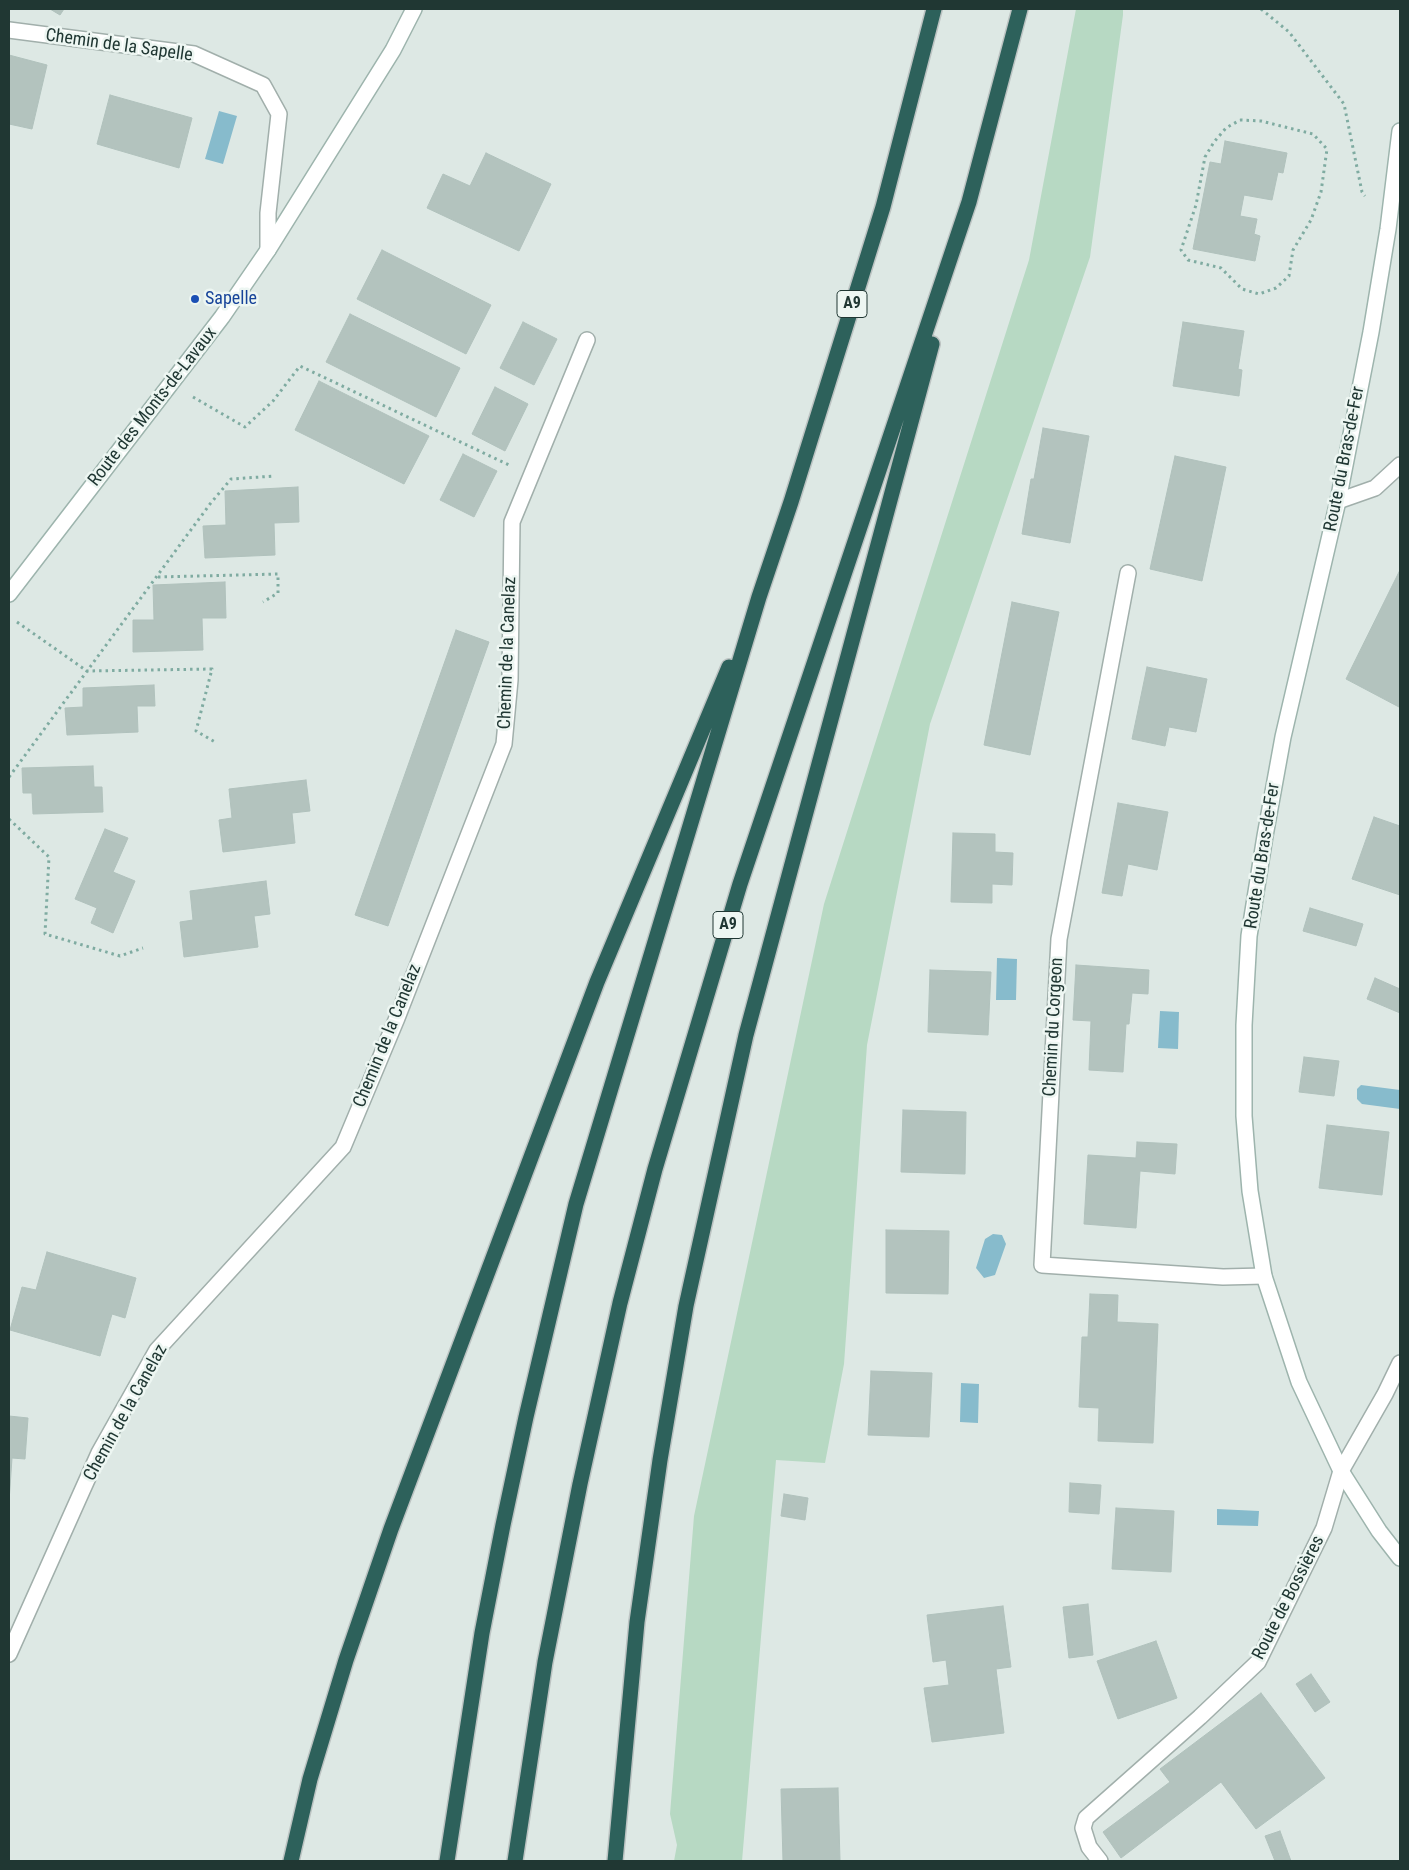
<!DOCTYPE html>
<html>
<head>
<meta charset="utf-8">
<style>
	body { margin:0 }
	#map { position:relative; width:1409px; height:1870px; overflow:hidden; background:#dde8e4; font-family:"Roboto Condensed",sans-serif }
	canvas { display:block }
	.frame { position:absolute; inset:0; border:10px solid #203733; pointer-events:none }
</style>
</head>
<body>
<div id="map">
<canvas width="1409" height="1870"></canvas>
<div class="frame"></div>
</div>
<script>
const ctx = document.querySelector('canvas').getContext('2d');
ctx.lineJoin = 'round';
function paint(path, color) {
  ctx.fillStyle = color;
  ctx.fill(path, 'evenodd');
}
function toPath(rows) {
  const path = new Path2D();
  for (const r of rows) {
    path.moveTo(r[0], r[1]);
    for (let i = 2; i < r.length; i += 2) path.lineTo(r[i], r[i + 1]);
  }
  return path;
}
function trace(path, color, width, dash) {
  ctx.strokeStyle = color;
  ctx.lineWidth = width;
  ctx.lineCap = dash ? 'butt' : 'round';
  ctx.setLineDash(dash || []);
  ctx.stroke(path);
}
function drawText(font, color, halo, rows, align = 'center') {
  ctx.font = font + ' "Roboto Condensed",sans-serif';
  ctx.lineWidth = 5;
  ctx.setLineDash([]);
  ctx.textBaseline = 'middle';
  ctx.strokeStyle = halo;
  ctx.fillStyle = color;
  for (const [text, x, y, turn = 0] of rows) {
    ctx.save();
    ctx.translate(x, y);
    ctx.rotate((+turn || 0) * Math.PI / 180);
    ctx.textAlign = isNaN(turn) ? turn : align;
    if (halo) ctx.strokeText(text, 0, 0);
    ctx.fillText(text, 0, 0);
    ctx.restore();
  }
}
const green = toPath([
	[1076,9,1123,9,1123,15,1090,257,930,724,867,1045,844,1364,825,1463,776,1460,742,1861,674,1861,677,1845,670,1814,694,1516,824,904,1029,260]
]);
const water = toPath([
	[219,111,237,116,223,164,205,159],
	[997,958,1017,959,1016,1000,996,1000],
	[1160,1011,1179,1012,1178,1049,1158,1048],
	[1361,1085,1400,1090,1400,1109,1362,1104,1357,1099,1357,1089],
	[993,1234,1002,1235,1006,1244,995,1275,984,1278,976,1268,985,1239],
	[961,1383,979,1384,978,1423,960,1422],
	[1217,1509,1259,1511,1258,1526,1217,1525]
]);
const building = toPath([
	[50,9,64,9,60,15,50,9],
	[9,55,47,65,32,129,9,124,9,55],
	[110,95,192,118,179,168,97,144,110,95],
	[1225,141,1287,153,1283,173,1278,172,1272,200,1244,195,1240,216,1257,219,1254,234,1260,236,1255,261,1193,249,1210,162,1221,164,1225,141],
	[486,153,551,184,519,251,427,208,443,174,470,186,486,153],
	[382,250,491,305,466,354,357,299,382,250],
	[350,314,460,368,436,417,326,362,350,314],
	[523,322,557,339,534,385,500,368,523,322],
	[1183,322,1244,331,1238,369,1242,370,1239,396,1173,386,1183,322],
	[319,381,429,436,404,484,295,430,319,381],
	[495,387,528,404,505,451,472,434,495,387],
	[1043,428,1089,436,1070,543,1022,534,1031,479,1034,479,1043,428],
	[463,454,497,471,474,517,440,500,463,454],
	[1175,456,1226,467,1202,581,1150,569,1175,456],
	[298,487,299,522,274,523,275,555,205,558,203,526,226,525,225,491,298,487],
	[1400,570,1400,705,1399,707,1346,679,1400,570],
	[225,582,226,618,202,618,203,650,133,652,133,620,154,620,153,585,225,582],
	[1012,602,1059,612,1030,755,984,745,1012,602],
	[456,630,489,642,388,926,355,915,456,630],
	[1147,667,1207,679,1196,732,1169,727,1165,746,1132,739,1147,667],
	[154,685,155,706,137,706,138,732,67,735,65,708,83,707,83,688,154,685],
	[93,766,94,787,102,787,103,812,33,814,32,793,23,793,22,768,93,766],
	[306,780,310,811,292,813,295,843,223,852,219,820,232,818,229,789,306,780],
	[1118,803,1168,812,1157,870,1128,864,1122,896,1102,893,1118,803],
	[1374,817,1400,826,1400,895,1352,879,1374,817],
	[105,829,128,838,113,872,135,881,113,933,91,923,97,908,75,899,105,829],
	[953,833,995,834,995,852,1013,853,1012,885,992,884,992,903,951,902,953,833],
	[266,881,270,914,254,916,258,947,184,957,180,922,193,920,190,891,266,881],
	[1310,908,1363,924,1356,946,1303,931,1310,908],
	[1076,965,1149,970,1148,994,1132,993,1129,1024,1126,1024,1123,1072,1089,1070,1091,1021,1073,1020,1076,965],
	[930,970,991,972,988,1035,928,1032,930,970],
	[1375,978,1400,989,1400,1013,1367,999,1375,978],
	[1304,1057,1339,1061,1334,1096,1299,1092,1304,1057],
	[903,1110,966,1112,965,1174,901,1172,903,1110],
	[1327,1125,1389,1132,1382,1195,1319,1188,1327,1125],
	[1137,1142,1177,1144,1175,1174,1140,1171,1136,1228,1084,1224,1088,1155,1136,1158,1137,1142],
	[886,1230,949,1231,948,1294,886,1293,886,1230],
	[47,1252,136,1278,125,1318,112,1314,100,1356,10,1330,22,1287,36,1290,47,1252],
	[1090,1294,1118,1295,1117,1322,1158,1324,1153,1443,1098,1441,1099,1408,1079,1407,1082,1337,1088,1337,1090,1294],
	[871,1371,932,1373,929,1437,868,1435,871,1371],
	[9,1416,28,1418,25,1459,12,1458,9,1502,9,1416],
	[1070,1483,1101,1485,1099,1514,1069,1512,1070,1483],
	[784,1494,808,1498,805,1520,781,1516,784,1494],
	[1116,1508,1174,1511,1171,1572,1112,1569,1116,1508],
	[1088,1604,1093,1655,1069,1658,1063,1607,1088,1604],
	[1003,1606,1011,1667,996,1669,1004,1733,932,1742,924,1688,949,1685,946,1660,933,1662,927,1615,1003,1606],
	[1156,1641,1177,1698,1118,1719,1097,1661,1156,1641],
	[1311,1674,1330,1702,1315,1712,1296,1684,1311,1674],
	[1261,1693,1325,1778,1256,1829,1221,1782,1121,1858,1103,1832,1170,1782,1160,1769,1261,1693],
	[838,1788,840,1861,783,1861,781,1789,838,1788],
	[1280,1831,1291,1861,1275,1861,1265,1836,1280,1831]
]);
const path = toPath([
	[1261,9,1289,32,1344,104,1362,192,1365,196],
	[1240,120,1261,121,1313,134,1327,149,1321,192,1311,220,1293,250,1289,276,1276,288,1259,294,1242,289,1221,268,1188,260,1181,250,1196,205,1205,157,1214,142,1226,128,1240,120],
	[193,397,245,427,273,401,300,366,509,465],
	[158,577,278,574,278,593,263,602],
	[17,622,87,671,212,669,196,731,215,742],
	[9,777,210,504,231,479,275,476],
	[9,819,49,857,45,934,120,956,143,948]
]);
const street = toPath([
	[9,30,194,54,263,85,279,114,268,213,268,250],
	[1338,501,1375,488,1400,465],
	[1128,573,1059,939,1042,1265,1223,1277,1264,1276],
	[9,1654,99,1453,157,1350,343,1147,397,1018,504,744,510,680,512,522,587,340],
	[1100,1861,1089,1847,1083,1828,1086,1818,1200,1717,1258,1662,1324,1528,1341,1471,1385,1394,1400,1363]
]);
const secondary = toPath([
	[1400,131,1388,229,1371,332,1338,501,1283,737,1265,836,1249,936,1244,1025,1244,1116,1250,1191,1264,1276,1299,1382,1341,1471,1379,1531,1400,1558],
	[9,594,222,317,268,250,393,50,414,9]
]);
const highway = toPath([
	[291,1861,310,1779,346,1660,391,1529,597,982,729,667],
	[447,1861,482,1633,503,1525,526,1417,576,1204,759,597,791,502,883,207,934,9],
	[515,1861,545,1662,580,1484,620,1303,655,1169,740,884,969,202,1020,9],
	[615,1861,637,1622,660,1460,686,1306,746,1035,932,344]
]);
const markers = [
	[195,299,5,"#1a4fb4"]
];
const shields = [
	[852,304,30],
	[728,925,30]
];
const shieldNames = [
	["A9",852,304],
	["A9",728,925]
];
const streetNames = [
	["Chemin de la Sapelle",119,46,8],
	["Route des Monts-de-Lavaux",153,407,-52],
	["Route du Bras-de-Fer",1345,459,-79],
	["Chemin de la Canelaz",508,653,-88],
	["Route du Bras-de-Fer",1263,856,-81],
	["Chemin du Corgeon",1054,1027,-87],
	["Chemin de la Canelaz",388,1036,-68],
	["Chemin de la Canelaz",126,1413,-61],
	["Route de Bossières",1289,1598,-63]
];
const transitNames = [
	["Sapelle",205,299]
];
paint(green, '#b7d9c3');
paint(water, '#87bbcc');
paint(building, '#b3c3be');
trace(building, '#b0c1bc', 1);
trace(street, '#a1afab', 18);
trace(secondary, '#9db4ad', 18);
trace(highway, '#bcc3c2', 18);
trace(path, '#7faba1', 3, [2.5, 4]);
trace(street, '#fff', 15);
trace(secondary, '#fff', 15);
trace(highway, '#2d615b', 15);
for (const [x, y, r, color] of markers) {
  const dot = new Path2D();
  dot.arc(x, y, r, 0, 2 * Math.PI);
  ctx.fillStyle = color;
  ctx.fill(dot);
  trace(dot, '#edf6f2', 2);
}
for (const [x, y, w] of shields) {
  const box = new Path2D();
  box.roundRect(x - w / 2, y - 13.5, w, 27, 4);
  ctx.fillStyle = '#edf6f2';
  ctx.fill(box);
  trace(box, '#203733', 1);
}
drawText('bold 16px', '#203733', null, shieldNames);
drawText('18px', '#203733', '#edf6f2', streetNames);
drawText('18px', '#164399', '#edf6f2', transitNames, 'left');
</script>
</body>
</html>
